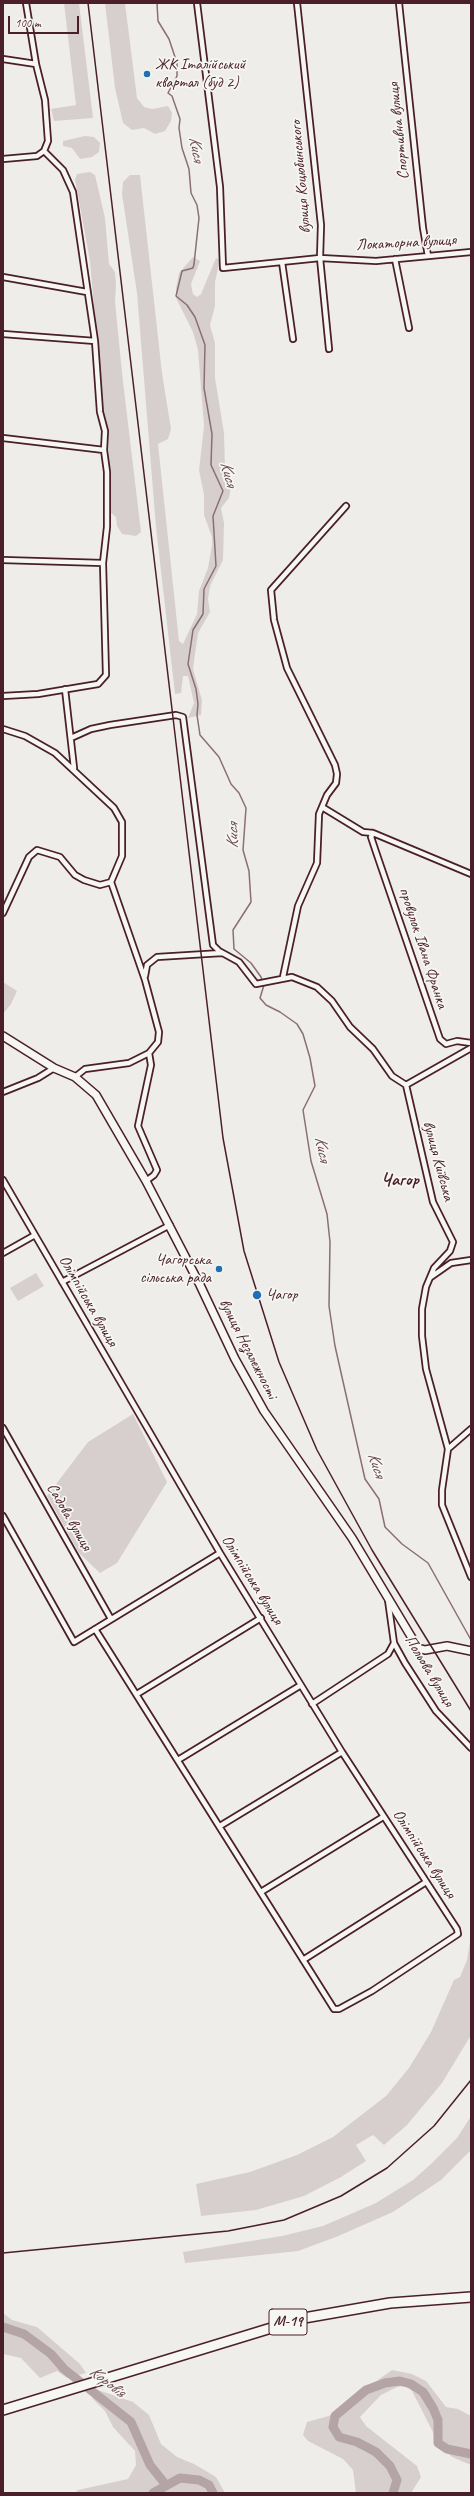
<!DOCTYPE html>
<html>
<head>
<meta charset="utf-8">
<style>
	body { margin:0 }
	#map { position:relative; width:474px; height:2496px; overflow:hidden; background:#efedea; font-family:Caveat,sans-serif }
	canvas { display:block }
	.frame { position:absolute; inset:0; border:4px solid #4a1f2b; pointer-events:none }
	.scale { position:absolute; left:8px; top:16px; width:71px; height:18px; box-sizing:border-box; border:2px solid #4a1f2b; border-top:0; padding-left:5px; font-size:12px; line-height:14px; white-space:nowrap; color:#4a1f2b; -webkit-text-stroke:3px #f6f6f2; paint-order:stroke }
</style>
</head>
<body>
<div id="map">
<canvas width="474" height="2496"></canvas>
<div class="frame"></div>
<div class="scale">100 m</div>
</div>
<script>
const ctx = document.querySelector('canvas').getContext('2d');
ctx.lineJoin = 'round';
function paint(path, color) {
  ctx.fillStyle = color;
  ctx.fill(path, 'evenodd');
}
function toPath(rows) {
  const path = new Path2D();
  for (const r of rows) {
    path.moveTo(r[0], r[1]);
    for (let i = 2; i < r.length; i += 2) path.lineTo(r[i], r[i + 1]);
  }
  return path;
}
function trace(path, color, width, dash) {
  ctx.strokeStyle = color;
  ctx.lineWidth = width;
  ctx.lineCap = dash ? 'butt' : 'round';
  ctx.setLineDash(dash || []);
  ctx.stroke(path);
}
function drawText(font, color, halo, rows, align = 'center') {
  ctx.font = font + ' Caveat,sans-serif';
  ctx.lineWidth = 3.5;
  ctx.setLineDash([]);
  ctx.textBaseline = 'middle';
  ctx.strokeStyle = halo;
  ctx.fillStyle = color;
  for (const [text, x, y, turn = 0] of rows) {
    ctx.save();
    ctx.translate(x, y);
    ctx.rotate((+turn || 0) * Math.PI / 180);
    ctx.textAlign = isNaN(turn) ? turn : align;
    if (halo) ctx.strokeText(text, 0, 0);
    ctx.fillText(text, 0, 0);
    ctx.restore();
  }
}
const green = toPath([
	[64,3,79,3,93,118,54,121,51,109,76,105],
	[105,3,125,3,137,98,144,107,152,109,168,106,172,113,171,121,165,131,155,134,144,128,132,130,123,123,115,88],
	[85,136,94,137,100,143,99,152,92,157,80,159,72,148,63,146,63,141],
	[90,172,95,175,105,218,109,264,115,272,116,285,115,301,122,373,141,532,136,536,122,534,117,526,116,517,110,512,108,433,103,412,90,261,75,179,77,174],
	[130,175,140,175,162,373,171,429,168,439,158,444,179,641,183,644,197,614,199,591,208,568,212,545,212,537,204,515,204,495,199,470,204,426,198,350,193,332,176,298,176,288,179,273,193,257,200,261,191,284,193,294,197,297,201,294,216,258,220,260,215,282,215,306,210,325,215,343,215,378,224,433,225,468,231,487,229,498,221,508,224,523,223,560,210,586,208,599,210,612,198,633,195,654,193,669,202,700,201,715,188,718,194,703,188,676,183,676,181,693,175,694,156,527,137,293,122,194,123,182],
	[3,982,17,991,11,1004,3,1014],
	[36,1273,44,1286,18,1301,10,1288],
	[133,1414,167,1482,117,1563,100,1573,79,1553,47,1496,88,1442],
	[471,1936,471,2035,442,2083,407,2125,384,2145,373,2135,356,2145,366,2161,341,2177,304,2196,256,2210,201,2216,196,2184,250,2172,297,2155,333,2137,386,2096,409,2068,431,2032,454,1980,460,1977,467,1960],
	[471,2116,471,2150,441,2180,393,2212,336,2237,298,2251,185,2263,183,2252,282,2236,323,2226,376,2203,413,2180,431,2164,457,2138],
	[3,2313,12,2320,37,2327,80,2364,86,2373,67,2378,57,2371,40,2378,21,2358,3,2354],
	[392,2370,412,2374,426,2381,446,2407,458,2409,471,2416,471,2465,452,2457,440,2446,412,2391,405,2386,397,2387,381,2395,360,2417,366,2426,417,2466,421,2477,411,2493,356,2493,353,2470,343,2459,308,2441,303,2435,307,2422,332,2415,355,2396],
	[98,2390,133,2402,149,2415,161,2444,177,2457,194,2464,216,2477,225,2493,75,2493,78,2490,128,2479,136,2465,135,2451,113,2427,105,2411,92,2398]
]);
const stream = toPath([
	[157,3,158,21,169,39,177,63,177,76,168,93,172,96,180,119,179,128,182,148,189,169,191,193,197,205,199,218,194,264,193,268,182,271,176,296,187,305,195,317,205,345,204,388,212,434,211,465,223,491,213,516,216,566,204,589,203,614,193,630,188,664,196,689,198,704,197,715,200,735,219,757,231,784,239,793,246,808,243,850,249,871,251,902,233,930,234,949,251,963,261,977,264,985,260,998,266,1005,280,1012,297,1024,303,1034,310,1058,315,1086,303,1110,311,1161,327,1214,330,1242,329,1306,335,1346,365,1479,379,1499,385,1527,402,1544,428,1563,471,1640]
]);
const river = toPath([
	[3,2327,24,2334,51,2354,64,2369,131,2422,150,2465,166,2485],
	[153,2493,180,2478,199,2480,209,2485,213,2493],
	[393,2493,397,2480,390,2466,376,2452,357,2442,339,2437,333,2427,335,2416,366,2390,385,2383,400,2381,411,2384,423,2392,433,2408,438,2420,438,2443,447,2449,471,2454]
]);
const street = toPath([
	[197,3,220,187,223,268,320,258,376,261,471,252],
	[297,3,321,225,320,258,329,349],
	[399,3,423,228,428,256],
	[3,59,36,64],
	[3,159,37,156,44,151,48,141,45,100,36,64,26,3],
	[395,259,409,328],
	[282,262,293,339],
	[3,277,87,292],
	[3,334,95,341],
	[3,438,104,450],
	[3,560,103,563],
	[65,689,74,768],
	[3,696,38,694,98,684,106,675,103,563,107,527,107,472,104,450,105,431,100,412,95,341,73,192,63,170,44,151],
	[3,729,25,736,55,753,114,808,122,822,122,856,111,882,145,980,159,1032,158,1042,149,1053,129,1063,85,1069,75,1077],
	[71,738,91,729,110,725,176,715,183,717,213,945,219,951,239,962,256,984,292,977,317,987,332,1001,350,1027,373,1049,392,1076,406,1085,433,1202,453,1242,450,1251,434,1268,426,1287,422,1309,422,1336,426,1369,448,1449,442,1490,442,1505,471,1577],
	[322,807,363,832,373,833,471,874],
	[373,833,371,837,376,852,440,1039,446,1044,457,1041,471,1043],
	[3,913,29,857,37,850,60,857,75,875,84,880,100,885,111,882],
	[145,976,147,965,157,957,222,953],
	[283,977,298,906,317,863,319,814,327,795,336,783,337,774,335,765,287,668,274,620,271,590,346,506],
	[406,1085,471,1048],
	[3,1092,38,1078,54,1068],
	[3,1180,35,1235,3,1253],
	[146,1181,154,1175,157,1170,138,1126,151,1065,149,1053],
	[35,1235,220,1553,342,1752,457,1929,458,1934,372,1991,339,2009,334,2009,95,1629],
	[431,1277,451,1263,471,1260],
	[62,1282,170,1225],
	[3,1428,111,1619],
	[448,1449,471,1429],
	[3,1516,74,1642,220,1553],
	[388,1600,394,1643,405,1663,436,1711,471,1748],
	[137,1694,261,1618],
	[312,1704,388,1654,394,1643],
	[178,1760,301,1685],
	[220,1826,342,1752],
	[261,1892,383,1817],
	[303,1960,426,1882]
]);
const secondary = toPath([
	[3,1036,54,1068,75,1077,96,1095,146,1181,200,1285,235,1359,264,1411,352,1538,418,1648,425,1650,447,1646,471,1651]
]);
const highway = toPath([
	[3,2410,304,2318,390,2303,471,2297]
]);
const rail = toPath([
	[88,3,223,1138,244,1251,279,1362,317,1450,372,1550,471,1711],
	[3,2253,228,2231,284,2220,341,2196,387,2168,434,2126,471,2080]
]);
const markers = [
	[147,74,4,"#1f6fb2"],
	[219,1269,4,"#1f6fb2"],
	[257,1295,5,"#1f6fb2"]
];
const shields = [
	[288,2322,38]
];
const shieldNames = [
	["М-19",288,2322]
];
const poiNames = [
	["ЖК Італійський",155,65],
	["квартал (буд 2)",155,83],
	["Чагорська",211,1260,"right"],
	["сільська рада",211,1278,"right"],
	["Чагор",266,1295]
];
const streetNames = [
	["Спортивна вулиця",399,131,-96],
	["вулиця Коцюбинського",301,177,-95],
	["Локаторна вулиця",406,243,-3],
	["провулок Івана Франка",423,948,72],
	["вулиця Київська",438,1161,75],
	["Олімпійська вулиця",88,1301,60],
	["вулиця Незалежності",248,1349,63],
	["Садова вулиця",69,1517,60],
	["Олімпійська вулиця",252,1580,58],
	["Польова вулиця",429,1671,59],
	["Олімпійська вулиця",424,1854,57]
];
const waterNames = [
	["Кися",196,149,80],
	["Кися",228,474,76],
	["Кися",233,836,-89],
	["Кися",322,1149,79],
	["Кися",376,1465,72],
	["Коровія",107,2382,38]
];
const quarterNames = [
	["Чагор",400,1180]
];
paint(green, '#d7cfce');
trace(stream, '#8a6f74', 1.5);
trace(river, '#b4a4a5', 9);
trace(street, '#4a1f2b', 8);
trace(secondary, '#4a1f2b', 10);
trace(highway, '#4a1f2b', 12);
trace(street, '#f6f6f2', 4.5);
trace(secondary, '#f6f6f2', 7);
trace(highway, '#f6f6f2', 9);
trace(rail, '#4a1f2b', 1.5);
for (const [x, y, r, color] of markers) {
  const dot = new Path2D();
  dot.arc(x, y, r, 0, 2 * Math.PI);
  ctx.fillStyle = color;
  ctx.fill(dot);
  trace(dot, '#f6f6f2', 1.5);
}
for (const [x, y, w] of shields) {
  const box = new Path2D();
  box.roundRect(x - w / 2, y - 13, w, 26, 3);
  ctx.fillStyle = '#f6f6f2';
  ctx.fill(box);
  trace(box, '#4a1f2b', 1);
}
drawText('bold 15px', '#4a1f2b', null, shieldNames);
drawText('16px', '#4a1f2b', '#f6f6f2', poiNames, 'left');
drawText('16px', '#4a1f2b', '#f6f6f2', streetNames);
drawText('italic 17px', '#6f4e56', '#f6f6f2', waterNames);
drawText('bold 18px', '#4a1f2b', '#f6f6f2', quarterNames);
</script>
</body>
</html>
